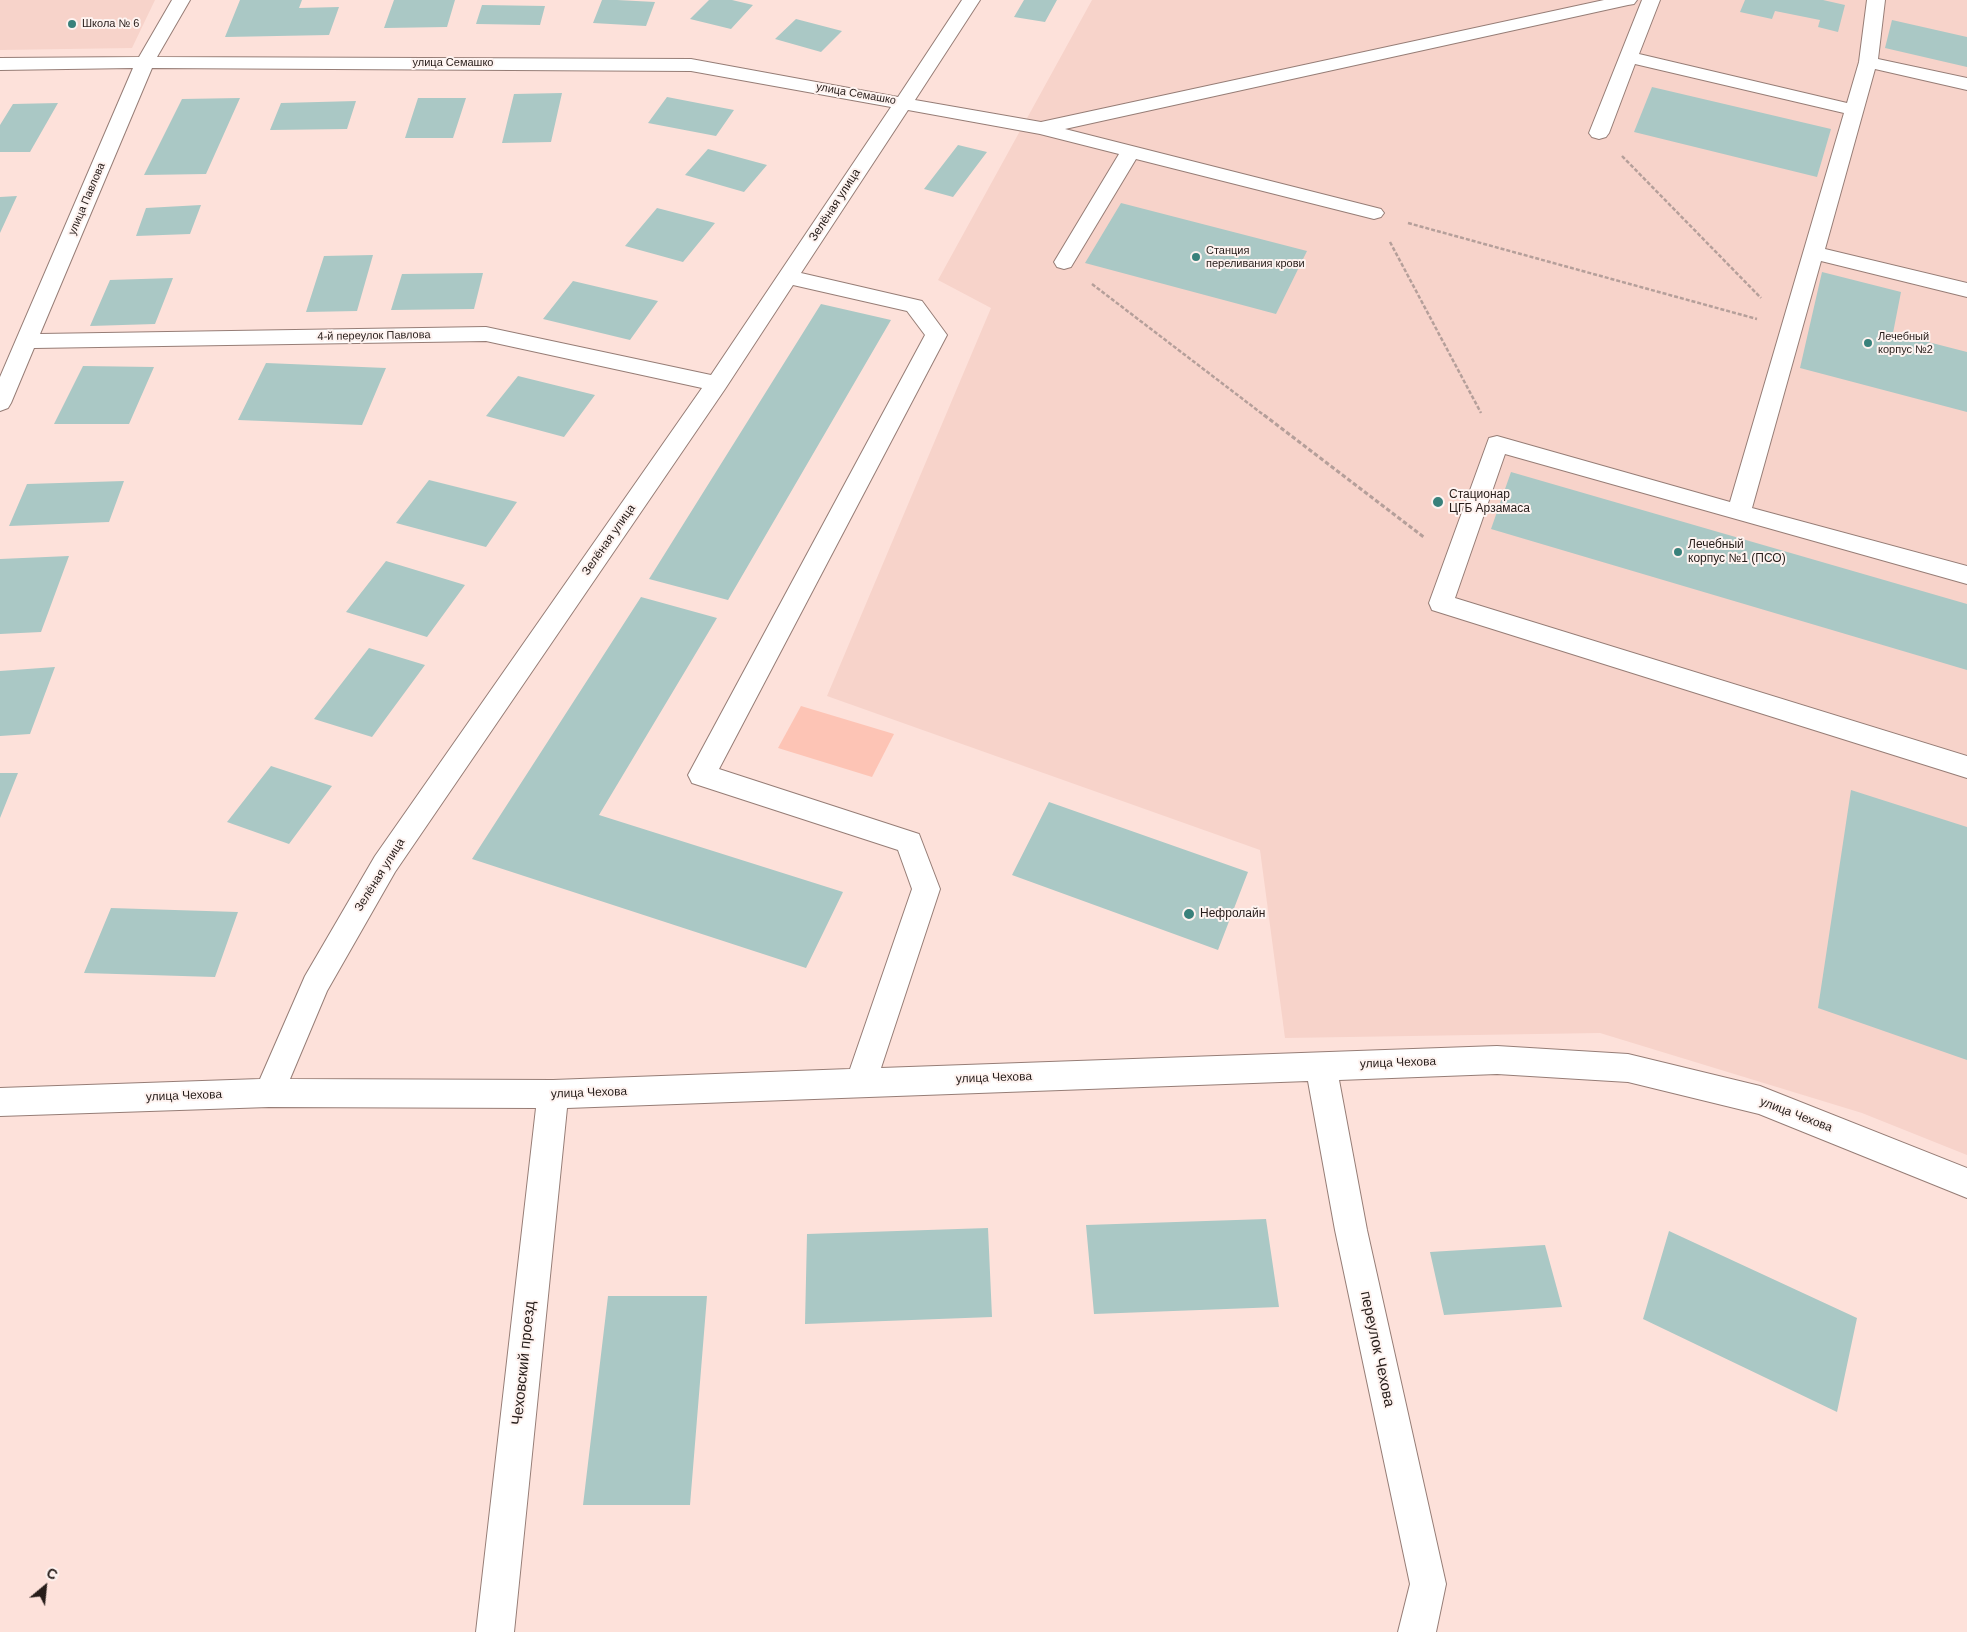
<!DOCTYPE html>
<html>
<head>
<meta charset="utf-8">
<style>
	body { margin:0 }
	#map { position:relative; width:1967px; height:1632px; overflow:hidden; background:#fde1da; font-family:Arial,sans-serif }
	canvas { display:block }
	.north { position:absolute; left:20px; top:1562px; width:50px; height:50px; -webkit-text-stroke:4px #fef3f0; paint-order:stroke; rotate:28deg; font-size:14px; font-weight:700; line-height:20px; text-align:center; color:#261c19 }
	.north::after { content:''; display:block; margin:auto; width:18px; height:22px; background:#261c19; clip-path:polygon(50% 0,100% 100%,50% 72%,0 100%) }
</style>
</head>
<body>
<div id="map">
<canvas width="1967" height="1632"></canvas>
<div class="north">С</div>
</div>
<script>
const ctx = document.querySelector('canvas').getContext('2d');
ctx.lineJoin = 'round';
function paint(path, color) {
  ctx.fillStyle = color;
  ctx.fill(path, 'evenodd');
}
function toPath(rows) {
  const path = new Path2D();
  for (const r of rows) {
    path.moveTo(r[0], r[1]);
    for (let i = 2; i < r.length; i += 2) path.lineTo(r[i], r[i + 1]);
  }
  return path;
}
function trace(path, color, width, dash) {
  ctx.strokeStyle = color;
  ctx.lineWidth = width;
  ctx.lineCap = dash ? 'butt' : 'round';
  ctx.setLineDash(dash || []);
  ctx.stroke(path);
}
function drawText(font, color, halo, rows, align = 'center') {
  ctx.font = font + ' Arial,sans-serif';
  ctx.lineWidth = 4;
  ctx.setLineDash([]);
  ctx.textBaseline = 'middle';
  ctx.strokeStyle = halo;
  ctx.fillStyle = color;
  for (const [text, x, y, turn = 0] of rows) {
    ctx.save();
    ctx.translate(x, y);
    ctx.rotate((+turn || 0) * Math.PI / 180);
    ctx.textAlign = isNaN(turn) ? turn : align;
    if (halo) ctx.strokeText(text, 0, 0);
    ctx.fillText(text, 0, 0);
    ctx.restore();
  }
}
const built = toPath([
	[0,0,155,0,132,48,0,50],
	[1092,0,1967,0,1967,1155,1862,1113,1600,1033,1285,1038,1260,850,827,696,991,308,938,280]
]);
const green = toPath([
	[801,706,894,734,872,777,778,748]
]);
const building = toPath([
	[240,0,302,0,299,8,339,7,329,35,225,37],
	[394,0,455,0,447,27,384,28],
	[602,0,617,0,655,2,646,26,593,23],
	[709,0,732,0,753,5,731,29,690,19],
	[1024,0,1057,0,1045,22,1014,17],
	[1745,0,1823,0,1845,5,1838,32,1818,27,1820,20,1775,11,1772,19,1740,12],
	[482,5,545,6,540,25,476,24],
	[796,19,842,31,821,52,775,39],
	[1892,20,1967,37,1967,67,1885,48],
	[1652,87,1831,129,1817,177,1634,132],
	[562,93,551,142,502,143,514,94],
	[667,97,734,110,716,136,648,123],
	[240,98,206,174,144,175,182,99],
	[418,98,466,98,453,138,405,138],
	[356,101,347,129,270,130,281,103],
	[58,103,30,152,0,152,0,125,13,104],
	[958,145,987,152,953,197,924,189],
	[708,149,767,165,744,192,685,175],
	[17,196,0,233,0,197],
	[1121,203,1307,251,1276,314,1085,263],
	[201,205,190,234,136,236,146,208],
	[657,208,715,223,683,262,625,246],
	[373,255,357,311,306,312,324,256],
	[1822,272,1901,292,1893,333,1967,352,1967,412,1800,368],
	[483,273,474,309,391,310,402,274],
	[173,278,155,324,90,326,110,280],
	[573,281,658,301,630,340,543,319],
	[821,304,891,320,728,600,649,579],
	[266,363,386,368,362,425,238,420],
	[83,366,154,367,129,424,54,424],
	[518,376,595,395,564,437,486,416],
	[1511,472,1967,604,1967,670,1491,529],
	[429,480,517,502,486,547,396,523],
	[124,481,109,522,9,526,27,484],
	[69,556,41,632,0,634,0,559],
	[386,561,465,585,427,637,346,612],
	[641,597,717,618,599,815,843,892,806,968,472,859],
	[369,648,425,665,372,737,314,719],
	[55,667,30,734,0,736,0,671],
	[271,766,332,786,289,844,227,822],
	[0,773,18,773,0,818],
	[1851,790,1967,827,1967,1060,1818,1008],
	[1049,802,1248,872,1218,950,1012,875],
	[111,908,238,912,215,977,84,973],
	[1266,1219,1279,1307,1094,1314,1086,1225],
	[988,1228,992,1317,805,1324,807,1234],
	[1669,1231,1857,1318,1837,1412,1643,1319],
	[1545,1245,1562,1307,1444,1315,1430,1252],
	[608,1296,707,1296,690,1505,583,1505]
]);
const pathFar1 = toPath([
	[1622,156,1761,298],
	[1408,223,1757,319],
	[1390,242,1481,413],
	[1092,284,1265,416]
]);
const path = toPath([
	[1264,415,1425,538]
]);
const minor = toPath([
	[172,0,190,0,157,57,691,59,898,97,962,0,980,0,915,100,1041,122,1604,0,1637,0,1634,4,1628,5,1065,129,1381,209,1384,213,1381,217,1374,219,1136,159,1074,262,1071,267,1064,269,1057,267,1054,262,1119,154,1040,134,908,110,801,273,922,301,947,335,719,769,919,834,940,889,881,1068,1497,1046,1628,1054,1760,1086,1967,1168,1967,1198,1759,1114,1628,1082,1497,1074,1339,1080,1367,1230,1446,1584,1436,1632,1398,1632,1410,1584,1335,1230,1308,1081,567,1108,514,1632,476,1632,536,1108,269,1107,0,1116,0,1088,260,1079,305,976,375,856,702,388,486,341,34,348,11,403,8,408,0,411,0,377,133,68,0,70,0,58,139,57,172,0],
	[152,68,691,71,891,107,711,375,486,327,40,334,152,68],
	[793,285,907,311,925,335,688,775,692,783,898,850,912,889,850,1069,553,1080,290,1079,327,991,395,872,725,389,793,285],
	[1642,0,1660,0,1639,54,1847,103,1859,62,1867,0,1885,0,1878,59,1967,78,1967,90,1875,69,1825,249,1967,283,1967,297,1821,261,1752,508,1967,566,1967,584,1505,454,1455,598,1967,756,1967,778,1432,610,1429,603,1489,438,1497,436,1730,502,1844,113,1635,64,1609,133,1606,137,1599,139,1592,137,1589,133,1642,0]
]);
const markers = [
	[72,24,5,"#39817b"],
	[1196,257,5,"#39817b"],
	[1868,343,5,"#39817b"],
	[1438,502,6,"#39817b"],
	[1678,552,5,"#39817b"],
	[1189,914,6,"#39817b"]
];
const farPoinames = [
	["Школа № 6",82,24],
	["Станция",1206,251],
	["переливания крови",1206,264],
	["Лечебный",1878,337],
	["корпус №2",1878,350]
];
const farStreetnames = [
	["улица Семашко",453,63],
	["улица Семашко",856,94,10],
	["улица Павлова",87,199,-67],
	["4-й переулок Павлова",374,336,-1]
];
const streetNames = [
	["Зелёная улица",835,205,-57],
	["Зелёная улица",609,540,-55],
	["Зелёная улица",380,875,-58],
	["улица Чехова",1398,1063,-2],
	["улица Чехова",994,1078,-2],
	["улица Чехова",589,1093,-2],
	["улица Чехова",184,1096,-2],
	["улица Чехова",1796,1115,21]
];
const poiNames = [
	["Стационар",1449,495],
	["ЦГБ Арзамаса",1449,509],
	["Лечебный",1688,545],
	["корпус №1 (ПСО)",1688,559],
	["Нефролайн",1200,914]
];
const nearStreetnames = [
	["переулок Чехова",1377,1349,78],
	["Чеховский проезд",524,1363,-84]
];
paint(built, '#f7d3ca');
paint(green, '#fdc4b5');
paint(building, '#aac8c5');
trace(minor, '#967d76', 2);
trace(pathFar1, '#b59f9a', 2.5, [4, 2]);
trace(path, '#b59f9a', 3, [4.5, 2.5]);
paint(minor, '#fff');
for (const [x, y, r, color] of markers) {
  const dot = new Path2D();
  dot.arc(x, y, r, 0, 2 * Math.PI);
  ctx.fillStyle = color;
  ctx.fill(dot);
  trace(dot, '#fef3f0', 2);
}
drawText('11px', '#261c19', '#fef3f0', farPoinames, 'left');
drawText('11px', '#261c19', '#fef3f0', farStreetnames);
drawText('12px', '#261c19', '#fef3f0', streetNames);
drawText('12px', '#261c19', '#fef3f0', poiNames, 'left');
drawText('15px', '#261c19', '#fef3f0', nearStreetnames);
</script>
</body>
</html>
